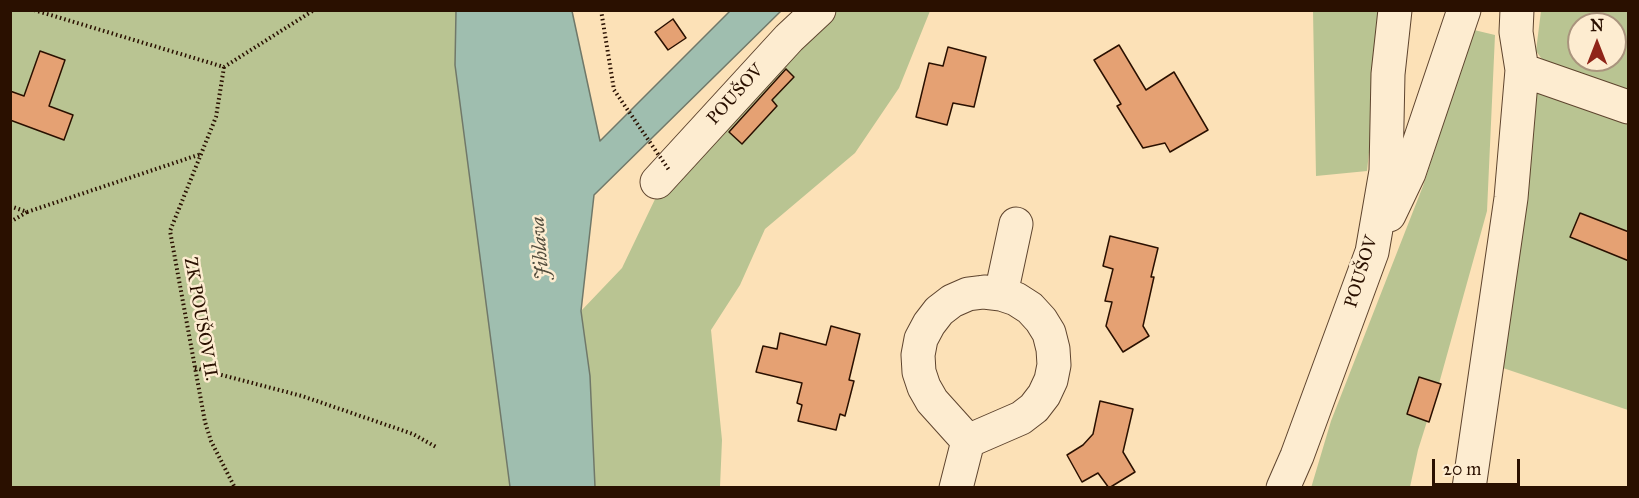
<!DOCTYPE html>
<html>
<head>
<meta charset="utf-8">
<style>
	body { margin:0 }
	#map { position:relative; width:1639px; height:498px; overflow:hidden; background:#fce1b7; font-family:"IM FELL Great Primer",serif }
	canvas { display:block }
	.frame { position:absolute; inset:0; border:12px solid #2a1000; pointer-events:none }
	.north { position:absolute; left:1567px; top:12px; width:60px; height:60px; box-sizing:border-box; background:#fdecd0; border:2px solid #a9947d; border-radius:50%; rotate:0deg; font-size:16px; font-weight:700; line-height:24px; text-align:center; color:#2a1000 }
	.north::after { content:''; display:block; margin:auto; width:21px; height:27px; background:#8f2418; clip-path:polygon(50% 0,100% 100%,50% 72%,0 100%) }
	.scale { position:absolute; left:1432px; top:459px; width:88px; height:27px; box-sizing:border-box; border:3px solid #2a1000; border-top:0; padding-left:8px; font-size:18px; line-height:21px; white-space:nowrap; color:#2a1000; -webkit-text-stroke:4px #fdecd0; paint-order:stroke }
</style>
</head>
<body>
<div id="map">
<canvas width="1639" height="498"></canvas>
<div class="frame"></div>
<div class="north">N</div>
<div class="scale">20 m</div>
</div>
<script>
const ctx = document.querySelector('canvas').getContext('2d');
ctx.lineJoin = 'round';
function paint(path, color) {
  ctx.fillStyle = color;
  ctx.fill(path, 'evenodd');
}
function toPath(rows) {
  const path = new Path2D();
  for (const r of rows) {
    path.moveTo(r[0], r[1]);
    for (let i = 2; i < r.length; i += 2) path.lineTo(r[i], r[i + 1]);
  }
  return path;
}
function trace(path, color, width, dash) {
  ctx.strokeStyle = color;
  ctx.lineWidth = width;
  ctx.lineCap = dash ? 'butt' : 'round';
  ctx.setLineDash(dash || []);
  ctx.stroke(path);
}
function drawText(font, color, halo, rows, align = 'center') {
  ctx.font = font + ' "IM FELL Great Primer",serif';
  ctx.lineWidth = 5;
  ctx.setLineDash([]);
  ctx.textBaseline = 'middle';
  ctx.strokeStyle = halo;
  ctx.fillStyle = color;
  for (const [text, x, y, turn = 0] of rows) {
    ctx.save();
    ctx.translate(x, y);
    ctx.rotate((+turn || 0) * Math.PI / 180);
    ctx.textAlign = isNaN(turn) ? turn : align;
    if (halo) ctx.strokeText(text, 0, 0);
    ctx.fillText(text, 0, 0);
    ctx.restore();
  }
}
const green = toPath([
	[10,11,456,11,455,65,510,487,11,487],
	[834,11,930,11,899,88,855,153,765,229,740,285,711,330,722,440,720,487,595,487,590,376,581,311,622,268,669,170],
	[1313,11,1381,11,1377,77,1367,171,1316,176],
	[1541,11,1628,11,1628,93,1544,62,1536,51],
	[1579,24,1615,24,1615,60,1579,60],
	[1474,30,1495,35,1487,211,1440,380,1418,450,1410,487,1311,488,1331,421,1423,186],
	[1541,88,1628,120,1628,410,1497,366,1531,94]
]);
const water = toPath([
	[456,11,572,11,600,141,730,11,781,11,594,195,581,311,590,376,595,487,510,487,455,65,456,11]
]);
const building = toPath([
	[673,19,686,38,668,50,655,32,673,19],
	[1119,45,1146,90,1174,72,1208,130,1170,152,1165,143,1143,148,1117,106,1121,104,1094,60,1119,45],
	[948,47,986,57,974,107,953,103,947,125,916,117,929,63,943,66,948,47],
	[40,51,65,60,49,106,73,115,64,140,10,120,10,91,24,96,40,51],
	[786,69,794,77,772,100,777,106,742,144,729,132,786,69],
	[1580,213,1629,232,1629,261,1570,237,1580,213],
	[1110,236,1158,248,1151,277,1154,277,1143,326,1149,336,1123,352,1106,326,1112,302,1105,301,1113,269,1103,266,1110,236],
	[831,326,860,334,849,380,854,381,845,416,840,414,836,430,798,421,802,405,797,403,802,383,756,372,763,346,777,349,780,333,826,345,831,326],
	[1419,377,1441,384,1429,422,1407,414,1419,377],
	[1100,401,1133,409,1123,452,1135,472,1109,488,1098,473,1082,482,1067,455,1083,445,1093,434,1100,401]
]);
const path = toPath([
	[34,10,224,67,314,10],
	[601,10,614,90],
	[224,67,216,117,170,231,205,422,211,441,235,488],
	[10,206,27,212,201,154],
	[10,222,27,212],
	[195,368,302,396,413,434,436,447]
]);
const minor = toPath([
	[1522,70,1628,107],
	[657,182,789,38,819,10],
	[1389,215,1409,173,1464,10],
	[984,292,1001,294,1016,299,1030,308,1041,320,1049,333,1053,349,1054,365,1051,380,1044,395,1034,408,1021,418,968,441,932,401,924,387,919,372,918,355,921,339,929,324,939,311,952,301,968,294,984,292],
	[1001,294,1016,224],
	[956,488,968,441],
	[1283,488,1297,456,1372,252,1386,171,1388,74,1395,10],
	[1469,488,1511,198,1522,70,1516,32,1517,10]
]);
const pathBridge = toPath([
	[614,90,669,170]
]);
const streetNames = [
	["POUŠOV",736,95,-48],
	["POUŠOV",1362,272,-73],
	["ZK POUŠOV II.",200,319,80]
];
const waterNames = [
	["Jihlava",541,248,-95]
];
paint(green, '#b9c492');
paint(water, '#9fbeaf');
trace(water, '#707869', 1.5);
paint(building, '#e5a173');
trace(building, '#2a1000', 1.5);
trace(minor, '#5e442e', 35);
trace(path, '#2a1000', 4, [1.5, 3]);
trace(minor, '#fdecd0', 33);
trace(pathBridge, '#2a1000', 4, [1.5, 3]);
drawText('18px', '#2a1000', '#fdecd0', streetNames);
drawText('italic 20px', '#534d3d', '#fdecd0', waterNames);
</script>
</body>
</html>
